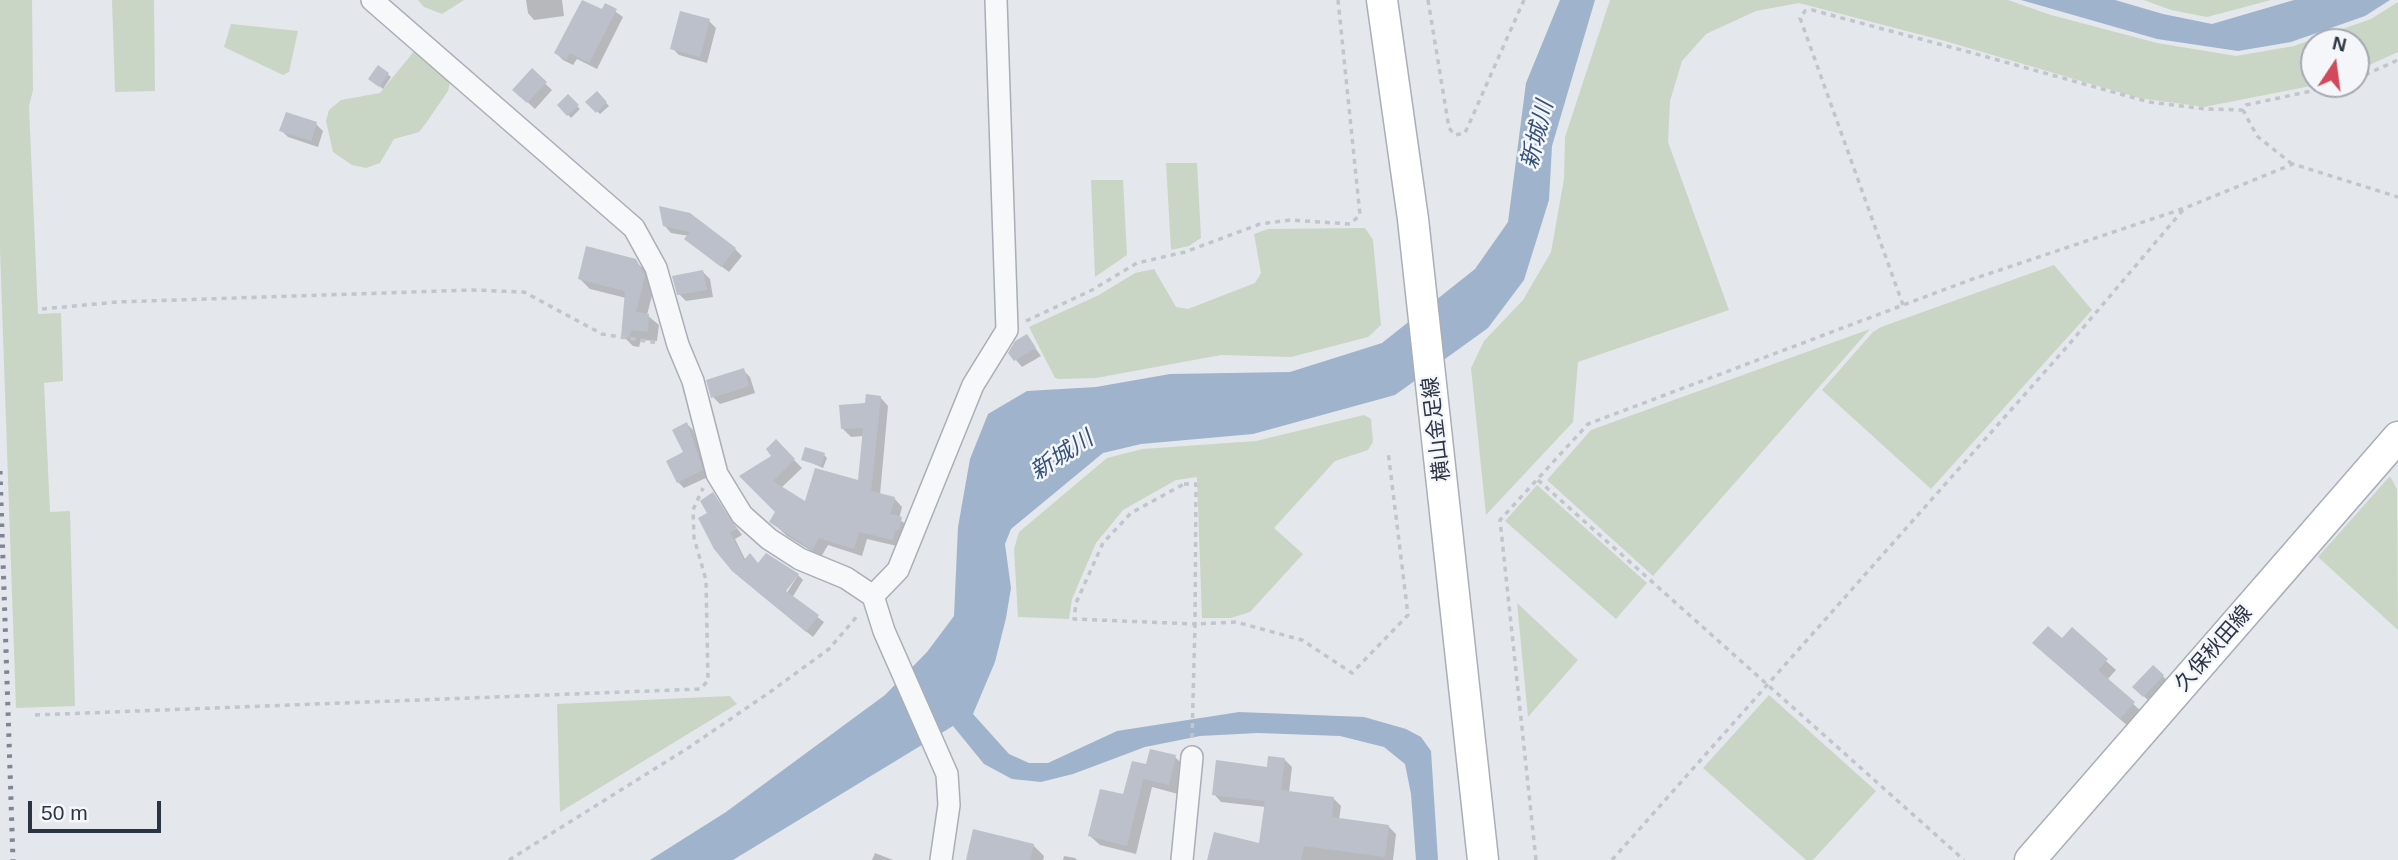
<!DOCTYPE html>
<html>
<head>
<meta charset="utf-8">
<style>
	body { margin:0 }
	#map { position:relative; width:2398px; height:860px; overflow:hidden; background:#e4e7ec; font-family:Arial,sans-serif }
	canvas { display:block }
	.north { position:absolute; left:2300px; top:28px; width:70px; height:70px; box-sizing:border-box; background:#f4f6f9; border:2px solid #a4a8b1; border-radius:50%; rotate:13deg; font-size:19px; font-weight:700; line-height:28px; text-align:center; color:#2b3445 }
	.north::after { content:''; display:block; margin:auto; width:24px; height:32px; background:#d1495b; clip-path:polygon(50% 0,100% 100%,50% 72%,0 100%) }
	.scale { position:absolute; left:28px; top:801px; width:133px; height:32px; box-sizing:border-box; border:4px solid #2b3445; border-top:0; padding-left:9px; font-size:21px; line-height:24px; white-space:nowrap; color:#2b3445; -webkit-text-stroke:5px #f4f6f9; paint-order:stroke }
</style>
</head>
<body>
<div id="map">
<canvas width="2398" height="860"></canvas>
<div class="north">N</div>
<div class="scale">50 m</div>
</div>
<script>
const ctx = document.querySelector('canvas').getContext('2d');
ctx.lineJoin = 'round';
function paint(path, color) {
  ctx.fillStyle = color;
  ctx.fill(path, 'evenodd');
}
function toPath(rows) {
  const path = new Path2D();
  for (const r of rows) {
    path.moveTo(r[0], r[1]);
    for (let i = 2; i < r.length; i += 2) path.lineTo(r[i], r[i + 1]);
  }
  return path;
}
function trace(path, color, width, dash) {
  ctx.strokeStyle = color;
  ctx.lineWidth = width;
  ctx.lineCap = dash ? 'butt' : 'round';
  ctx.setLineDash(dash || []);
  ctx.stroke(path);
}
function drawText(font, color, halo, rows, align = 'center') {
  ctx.font = font + ' Arial,"Noto Sans JP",sans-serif';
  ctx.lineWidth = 5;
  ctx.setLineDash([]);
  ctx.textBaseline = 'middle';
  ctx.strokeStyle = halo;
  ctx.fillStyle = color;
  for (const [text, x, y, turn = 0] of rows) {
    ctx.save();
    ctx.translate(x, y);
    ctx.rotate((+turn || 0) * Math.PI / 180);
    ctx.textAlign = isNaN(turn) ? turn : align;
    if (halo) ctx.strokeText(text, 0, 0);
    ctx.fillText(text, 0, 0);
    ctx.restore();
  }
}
const green = toPath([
	[0,0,32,0,33,90,29,106,38,314,61,313,63,381,44,383,50,512,70,511,75,706,16,708,0,250],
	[112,0,154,0,155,91,115,92],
	[418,0,464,0,442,14,424,7],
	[1610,0,2008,0,2051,15,2157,43,2236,56,2294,46,2371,19,2398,2,2398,52,2356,71,2356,42,2314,42,2314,84,2321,84,2204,107,2139,98,1945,41,1799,3,1756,11,1706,34,1682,61,1670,101,1668,142,1729,310,1578,362,1573,422,1486,515,1471,368,1484,341,1523,300,1551,252,1564,179,1565,137],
	[2144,0,2271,0,2207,17,2171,10],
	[231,24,298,31,289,72,283,75,224,47],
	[415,50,450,82,448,91,426,123,419,132,394,139,380,163,366,168,352,165,333,152,326,121,329,110,341,100,380,93],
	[1166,163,1197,163,1201,238,1189,246,1171,250],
	[1091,180,1123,180,1127,255,1095,277],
	[1365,228,1373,240,1381,325,1368,337,1291,357,1221,355,1096,378,1059,379,1055,378,1029,327,1099,295,1135,273,1154,269,1176,307,1188,309,1255,283,1261,273,1254,234,1268,229],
	[2054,265,2092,310,1931,489,1822,390,1873,332,1881,327],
	[1870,329,1653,576,1547,480,1591,430],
	[1364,415,1371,419,1373,442,1368,450,1335,461,1274,528,1303,554,1250,612,1231,618,1202,618,1197,477,1176,480,1123,510,1096,543,1072,599,1069,619,1018,617,1014,549,1019,532,1107,458,1143,449,1256,441],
	[2390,476,2397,489,2398,630,2318,557],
	[1537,485,1647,583,1616,619,1505,521],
	[1517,603,1578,660,1528,717],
	[1769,695,1876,791,1813,860,1806,860,1703,768],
	[730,696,737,704,560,812,557,704]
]);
const water = toPath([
	[1560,0,1595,0,1552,146,1549,200,1524,280,1488,328,1395,395,1253,434,1141,444,1103,453,1011,529,1005,544,1011,588,1006,618,995,662,973,714,1009,754,1029,763,1048,763,1117,731,1239,712,1364,717,1406,729,1421,737,1431,751,1438,860,1416,860,1411,794,1405,764,1384,747,1340,736,1258,733,1200,736,1145,747,1073,774,1041,782,1012,779,984,764,953,726,733,860,650,860,726,812,885,695,927,652,954,616,958,527,970,459,988,414,1027,391,1096,387,1170,374,1290,372,1382,343,1475,269,1508,222,1526,83],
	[2021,0,2115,0,2163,14,2212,24,2294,0,2390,0,2365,16,2291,42,2238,51,2157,39]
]);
const shadow = toPath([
	[526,0,562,0,564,16,534,20,528,13],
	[606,5,623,17,597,69,577,59,573,65,563,60,556,53],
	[709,21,716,28,707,63,679,55,672,48],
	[379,67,391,77,383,89,373,81],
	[532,71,552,90,535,109,514,90],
	[597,93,609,106,600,114,588,102],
	[568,97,580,109,571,118,559,105],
	[316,124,323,131,318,147,288,137,281,130],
	[661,208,735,249,742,256,729,272,694,246,689,236,671,233,664,225],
	[635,261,646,271,654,288,647,315,659,325,657,341,641,340,639,347,633,346,623,336,626,298,590,289,580,279],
	[703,272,710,279,713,297,686,301,679,294],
	[1027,337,1041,356,1022,367,1010,353],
	[743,370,750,377,755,393,720,404,713,397],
	[880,397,888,406,880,495,894,498,902,507,899,519,909,527,901,547,867,539,862,556,828,545,821,557,787,536,771,521,777,512,742,476,773,457,776,442,802,468,781,488,806,503,859,483,864,436,851,437,843,429],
	[687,424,693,430,708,477,684,488,678,482,686,453],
	[824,455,827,458,823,468,803,459],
	[713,495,742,535,735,539,746,561,783,599,798,575,803,580,792,598,824,622,813,637,740,577,710,514],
	[2062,640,2106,661,2116,670,2107,680,2143,713,2130,728,2044,653],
	[2153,667,2170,683,2151,703,2134,687],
	[1175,757,1185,767,1178,794,1152,787,1136,854,1100,845,1090,836,1148,766],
	[1285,760,1292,767,1289,793,1333,798,1341,806,1339,820,1389,827,1396,834,1393,860,1209,860,1261,845,1266,807,1221,802,1214,794],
	[1033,845,1044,856,1043,860,967,860],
	[875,853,893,860,872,860],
	[1064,856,1075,858,1077,860,1063,860]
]);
const building = toPath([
	[582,0,602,9,605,3,617,9,589,63,570,53,566,60,554,53],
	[680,11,710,19,700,57,670,49],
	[378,65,389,73,379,87,368,79],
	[532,68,547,82,527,103,512,90],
	[597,91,607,102,596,113,585,102],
	[568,94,579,105,567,116,557,105],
	[286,112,317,122,311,141,279,131],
	[659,206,690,213,736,248,721,267,684,239,690,232,663,226],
	[586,246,636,259,645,276,636,312,649,314,648,332,631,330,629,338,621,337,625,291,578,279],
	[703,270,707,290,677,295,672,276],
	[1027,334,1036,348,1014,361,1008,353,1015,341],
	[744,368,749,386,711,398,706,380],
	[866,394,881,396,871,491,895,497,890,514,902,517,899,530,895,530,893,540,859,532,854,549,819,538,812,550,769,522,775,512,739,476,771,456,766,449,776,439,795,459,773,481,805,501,815,468,858,480,863,428,841,429,839,405,865,403],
	[687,422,703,470,677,483,666,461,683,452,672,430],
	[805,447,825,453,821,466,801,460],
	[713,492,737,529,730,532,744,560,750,553,758,563,766,553,799,574,786,591,819,615,806,632,732,571,714,549,698,518,707,513,700,501],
	[2048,626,2062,638,2072,627,2108,659,2098,670,2135,702,2120,719,2032,643],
	[2153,665,2164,675,2143,697,2132,687],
	[1150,749,1176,755,1169,785,1143,779,1127,846,1088,836,1100,789,1123,794,1132,761,1146,764],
	[1268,756,1285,758,1281,790,1334,797,1332,817,1389,825,1385,857,1304,846,1301,860,1207,860,1214,832,1259,843,1265,801,1212,795,1216,760,1267,767],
	[973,829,1034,844,1030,860,966,860]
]);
const path = toPath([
	[1428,0,1449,128,1455,135,1465,133,1524,0],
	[2356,79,2398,60],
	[2292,164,2257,136,2243,110,2246,105,2344,84],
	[1903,305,1800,18,1805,11,1812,10,1969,52,2149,102,2206,109,2243,110],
	[42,309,117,302,472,290,524,292,602,334,658,343],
	[1026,321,1092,290,1137,263,1185,252,1260,224,1290,220,1350,224,1360,215,1338,0],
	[1538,480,1964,860],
	[1184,484,1196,484,1195,624,1074,619,1076,603,1103,543,1131,513,1184,484],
	[35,715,700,689,708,681,706,580,694,538,693,510,703,488],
	[1192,738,1195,624,1236,622,1302,640,1352,673,1408,615,1388,451],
	[509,860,688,748,770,692,829,649,859,614],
	[1536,860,1500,520,1588,424,1967,281,2185,208,2293,164,2398,197],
	[1612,860,2065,349,2183,210]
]);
const street = toPath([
	[372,0,634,228,656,268,678,345,693,381,717,474,742,515,769,539,800,559,846,578,873,596,884,631,947,774,949,805,941,860],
	[873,596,898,570,973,385,1007,330,996,0],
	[1182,860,1192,757]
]);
const secondary = toPath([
	[1382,0,1413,219,1483,860],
	[2030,860,2398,437]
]);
const rail = toPath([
	[0,471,13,860]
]);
const streetNames = [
	["横山金足線",1437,429,-97],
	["久保秋田線",2214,649,-49]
];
const waterNames = [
	["新城川",1538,135,-76],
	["新城川",1062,456,-33]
];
paint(green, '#c9d6c5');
paint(water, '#9fb4cc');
paint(shadow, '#0003');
paint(building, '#bbc0ca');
trace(street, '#a9aeb7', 24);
trace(secondary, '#a9aeb7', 33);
trace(path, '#c2c5cb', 3.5, [5, 5]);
trace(street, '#f7f8fa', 21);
trace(secondary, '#fff', 30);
trace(rail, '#7d8696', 5, [3.5, 7]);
drawText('21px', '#2b3445', '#f4f6f9', streetNames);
drawText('italic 23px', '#34527a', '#f4f6f9', waterNames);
</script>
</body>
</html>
